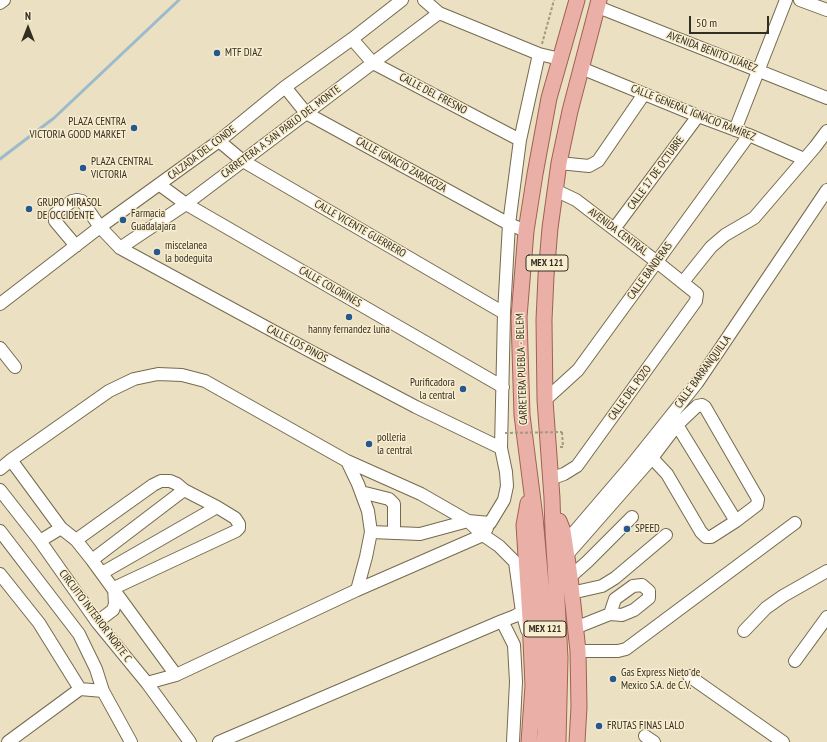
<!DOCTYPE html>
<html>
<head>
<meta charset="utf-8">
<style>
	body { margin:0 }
	#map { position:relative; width:827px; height:742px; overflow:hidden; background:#ece0c2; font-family:"PT Sans Narrow",sans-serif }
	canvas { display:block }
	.north { position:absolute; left:8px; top:8px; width:40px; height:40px; -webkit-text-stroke:3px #f9edcf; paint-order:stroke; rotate:0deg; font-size:11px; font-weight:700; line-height:16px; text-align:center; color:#322e22 }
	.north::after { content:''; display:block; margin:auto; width:14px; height:18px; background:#322e22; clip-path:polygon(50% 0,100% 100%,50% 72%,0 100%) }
	.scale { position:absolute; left:689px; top:16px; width:80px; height:18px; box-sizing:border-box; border:2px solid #322e22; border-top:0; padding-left:5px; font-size:12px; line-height:14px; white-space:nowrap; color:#322e22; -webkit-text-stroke:3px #f9edcf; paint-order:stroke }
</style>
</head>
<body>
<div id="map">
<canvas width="827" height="742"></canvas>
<div class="north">N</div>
<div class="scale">50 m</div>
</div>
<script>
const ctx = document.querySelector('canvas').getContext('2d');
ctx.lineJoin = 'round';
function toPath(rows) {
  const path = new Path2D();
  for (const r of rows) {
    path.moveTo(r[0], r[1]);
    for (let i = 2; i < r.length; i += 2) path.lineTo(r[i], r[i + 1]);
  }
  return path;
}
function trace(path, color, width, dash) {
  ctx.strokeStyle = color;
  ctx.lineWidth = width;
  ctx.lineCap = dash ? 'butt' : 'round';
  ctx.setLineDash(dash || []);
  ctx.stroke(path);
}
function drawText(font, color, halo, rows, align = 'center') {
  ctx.font = font + ' "PT Sans Narrow",sans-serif';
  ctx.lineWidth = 3;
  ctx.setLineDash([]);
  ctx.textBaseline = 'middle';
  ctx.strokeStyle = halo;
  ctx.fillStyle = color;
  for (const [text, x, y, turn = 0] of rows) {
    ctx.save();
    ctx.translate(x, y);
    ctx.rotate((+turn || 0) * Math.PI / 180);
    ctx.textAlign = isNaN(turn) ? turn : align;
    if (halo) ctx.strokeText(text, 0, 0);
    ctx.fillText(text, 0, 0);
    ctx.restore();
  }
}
const stream = toPath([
	[0,159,54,118,179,0]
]);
const path = toPath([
	[542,44,554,0],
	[560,447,563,447,562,432]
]);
const minor = toPath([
	[424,0,439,13,539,54],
	[800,0,827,10],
	[0,3,4,0],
	[598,7,827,98],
	[352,39,373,63,520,140],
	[581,68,698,116,749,135,804,159],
	[285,87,306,113,509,224,526,231],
	[735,130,786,0],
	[219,141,243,161,504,313],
	[559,163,589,166,598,161,644,94],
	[160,185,186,204,503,387],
	[614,229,698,116],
	[76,246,55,221,55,214,72,201,77,200,82,201,100,227,120,248,308,350,416,407,501,448],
	[120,248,186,204,439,13],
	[683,282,711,247,725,235,754,218,815,147,827,131],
	[0,304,100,227,219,141,285,87,352,39,402,0],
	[0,348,15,367],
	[545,400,578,370,749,135],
	[677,425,736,521],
	[11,460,61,528,76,540,92,560,176,675],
	[0,469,11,460,109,391,134,379,158,374,182,375,205,381,347,461,421,494,468,521,483,535,499,546,515,562,522,612,527,630],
	[550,479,564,474,577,466,696,301,697,294,657,262,576,200,555,190],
	[0,490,40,541,97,622,147,683,190,742],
	[361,492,389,499,394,504,394,533],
	[0,531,79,634,96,669,103,691,131,742],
	[371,532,420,534,468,521,490,523,504,500,507,486,506,472,501,448,504,313,509,224,520,140,539,54,560,59],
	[76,540,153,485,161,481,170,481,177,484,184,490],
	[40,541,61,528],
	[564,544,629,468,697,383,827,190],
	[566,556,652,458,677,425,697,406,702,405,705,407,758,499,757,505,736,521,711,537,706,537,701,532,667,474,652,458],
	[92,560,184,490,217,507,235,518,239,524,239,528,236,531,114,588,115,604,113,610,97,622],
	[102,573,217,507],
	[0,574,39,623,80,689],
	[570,577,587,562,632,517],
	[357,590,483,535,487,528],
	[571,593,602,586,615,578,666,535],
	[502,621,514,645,516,682,513,742],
	[575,628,610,614,622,615,634,610,649,598,649,591,642,585,633,586,615,599,610,614],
	[744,631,766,608,783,596,827,571],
	[578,651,618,651,626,649,795,523],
	[795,661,827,617],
	[689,676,783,742],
	[147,683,176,675,357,590,366,557,371,532,368,511,358,484,347,461],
	[645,736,654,742],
	[8,742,80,689,103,691],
	[219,742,502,621,515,616,522,612]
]);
const major = toPath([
	[528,503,524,525,530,618,533,686,529,742],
	[559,521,563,531,570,577,578,651,579,707,577,742],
	[544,742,545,733,546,686,545,629,535,517,522,415,519,317,526,231,535,174,549,98,577,0],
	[558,742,560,658,555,562,553,532,552,498,545,400,544,320,546,276,550,228,559,163,570,111,599,0]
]);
const pathBridge = toPath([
	[505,433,562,432]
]);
const markers = [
	[217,53,4,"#255891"],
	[134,128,4,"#255891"],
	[83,168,4,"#255891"],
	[29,209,4,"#255891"],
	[123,220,4,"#255891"],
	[157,252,4,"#255891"],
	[349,317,4,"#255891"],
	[463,389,4,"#255891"],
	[369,444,4,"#255891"],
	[627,529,4,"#255891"],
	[613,679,4,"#255891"],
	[599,726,4,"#255891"]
];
const shields = [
	[547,263,42],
	[545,629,42]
];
const shieldNames = [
	["MEX 121",547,263],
	["MEX 121",545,629]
];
const streetNames = [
	["AVENIDA BENITO JUÁREZ",712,52,21],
	["CALLE DEL FRESNO",433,94,28],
	["CALLE GENERAL IGNACIO RAMÍREZ",693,113,22],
	["CARRETERA A SAN PABLO DEL MONTE",281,132,-37],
	["CALZADA DEL CONDE",202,153,-37],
	["CALLE IGNACIO ZARAGOZA",401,165,29],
	["CALLE 17 DE OCTUBRE",656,173,-54],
	["CALLE VICENTE GUERRERO",360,229,30],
	["AVENIDA CENTRAL",618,232,37],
	["CALLE BANDERAS",650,271,-54],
	["CALLE COLORINES",330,287,30],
	["CALLE LOS PINOS",297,344,28],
	["CARRETERA PUEBLA - BELEM",522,369,-92],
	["CALLE BARRANQUILLA",703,372,-54],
	["CALLE DEL POZO",630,393,-54],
	["CIRCUITO INTERIOR NORTE C",95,616,53]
];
const poiNames = [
	["MTF DIAZ",225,53],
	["PLAZA CENTRA",126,122,"right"],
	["VICTORIA GOOD MARKET",126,135,"right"],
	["PLAZA CENTRAL",91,162],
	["VICTORIA",91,175],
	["GRUPO MIRASOL",37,203],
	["DE OCCIDENTE",37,216],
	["Farmacia",131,214],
	["Guadalajara",131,227],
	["miscelanea",165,246],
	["la bodeguita",165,259],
	["hanny fernandez luna",349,330,"center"],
	["Purificadora",455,383,"right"],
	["la central",455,396,"right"],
	["polleria",377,438],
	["la central",377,451],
	["SPEED",635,529],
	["Gas Express Nieto de",621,673],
	["Mexico S.A. de C.V.",621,686],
	["FRUTAS FINAS LALO",607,726]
];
trace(stream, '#9bbacc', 3);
trace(minor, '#756a4f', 14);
trace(major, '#a06053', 17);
trace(path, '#a29982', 2, [3, 2]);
trace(minor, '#fff', 12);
trace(major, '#eab0a8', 15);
trace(pathBridge, '#a29982', 2, [3, 2]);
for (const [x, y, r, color] of markers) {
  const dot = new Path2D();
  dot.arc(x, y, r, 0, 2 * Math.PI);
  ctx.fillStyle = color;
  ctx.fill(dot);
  trace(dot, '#f9edcf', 1.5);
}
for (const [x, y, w] of shields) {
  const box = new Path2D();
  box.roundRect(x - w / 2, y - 8, w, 16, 3);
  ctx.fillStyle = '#f9edcf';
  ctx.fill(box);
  trace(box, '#322e22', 1);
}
drawText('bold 10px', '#322e22', null, shieldNames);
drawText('11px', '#322e22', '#f9edcf', streetNames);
drawText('11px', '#322e22', '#f9edcf', poiNames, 'left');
</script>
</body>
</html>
